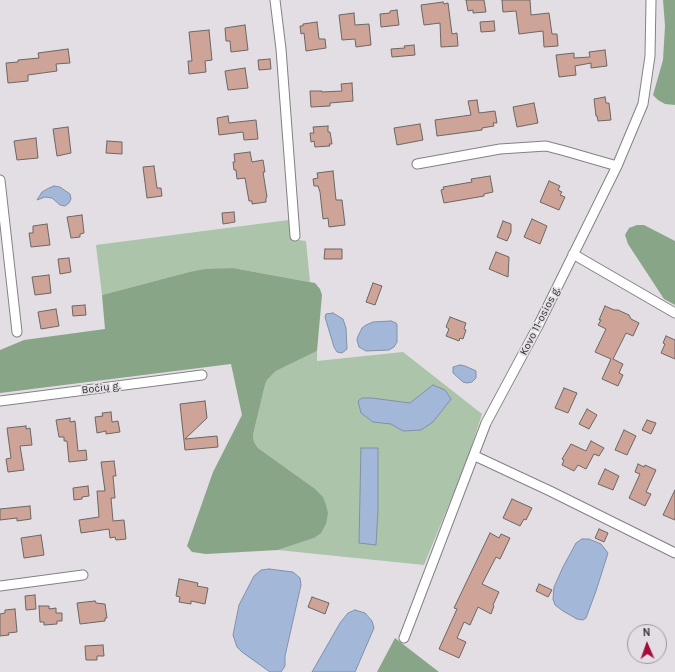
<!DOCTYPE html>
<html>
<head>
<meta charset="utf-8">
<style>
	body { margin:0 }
	#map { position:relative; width:675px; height:672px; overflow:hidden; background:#e2dee3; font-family:Karla,sans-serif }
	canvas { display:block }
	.north { position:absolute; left:627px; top:624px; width:40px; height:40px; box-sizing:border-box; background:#e2dee3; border:1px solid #9c9a9d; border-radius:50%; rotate:358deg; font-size:11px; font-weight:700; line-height:16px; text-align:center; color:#343334 }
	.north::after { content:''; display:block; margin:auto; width:14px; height:18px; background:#a60d3c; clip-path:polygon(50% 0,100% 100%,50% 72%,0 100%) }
</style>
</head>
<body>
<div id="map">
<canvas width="675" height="672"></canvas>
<div class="north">N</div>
</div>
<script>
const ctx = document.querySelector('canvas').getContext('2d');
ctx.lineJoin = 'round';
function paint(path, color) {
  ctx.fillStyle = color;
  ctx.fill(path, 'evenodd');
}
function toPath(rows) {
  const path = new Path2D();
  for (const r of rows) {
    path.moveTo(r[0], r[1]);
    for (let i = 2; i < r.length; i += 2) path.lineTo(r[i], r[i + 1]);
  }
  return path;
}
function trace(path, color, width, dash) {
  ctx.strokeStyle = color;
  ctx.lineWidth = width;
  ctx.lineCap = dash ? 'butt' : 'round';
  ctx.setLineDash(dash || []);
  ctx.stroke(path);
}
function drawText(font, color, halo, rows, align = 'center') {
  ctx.font = font + ' Karla,sans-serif';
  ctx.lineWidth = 3.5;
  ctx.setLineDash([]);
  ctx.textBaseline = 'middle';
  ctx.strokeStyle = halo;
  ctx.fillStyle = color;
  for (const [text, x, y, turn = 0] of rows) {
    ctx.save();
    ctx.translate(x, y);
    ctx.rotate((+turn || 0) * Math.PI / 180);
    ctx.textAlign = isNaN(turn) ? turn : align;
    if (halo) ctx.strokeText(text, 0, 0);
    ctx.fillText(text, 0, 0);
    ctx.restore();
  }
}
const green = toPath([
	[289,220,291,239,306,241,310,282,233,268,189,272,102,295,96,245],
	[317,351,317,361,403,352,482,414,466,463,424,565,278,550,314,538,314,488,258,448,254,442,253,435,265,385,267,380,276,371]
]);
const forest = toPath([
	[663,0,675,0,675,105,665,104,658,100,653,95,663,60,665,26],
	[637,225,644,225,675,241,675,305,664,299,628,244,625,235,629,228],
	[233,268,315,283,320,289,322,295,317,351,276,371,267,380,265,385,253,435,254,442,258,448,314,488,323,497,326,505,328,513,326,524,321,533,314,538,278,550,206,554,192,552,187,546,213,472,242,415,231,364,0,393,0,350,24,340,105,329,102,295,189,272,206,269],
	[395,638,439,672,377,672]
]);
const water = toPath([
	[54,186,60,187,70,194,71,199,69,203,65,206,60,205,52,198,45,197,37,200,42,192,49,188,54,186],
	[333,313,343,319,346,328,347,349,342,353,337,352,334,347,325,317,326,314,333,313],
	[391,321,396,323,397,325,397,342,394,347,389,350,366,351,359,347,357,340,358,336,362,328,366,325,373,322,391,321],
	[460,365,465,366,476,371,476,378,472,382,467,383,463,382,453,373,453,367,460,365],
	[433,385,445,390,451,399,433,422,421,430,403,431,391,424,373,422,361,413,358,401,362,398,372,398,410,403,433,385],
	[361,448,378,448,378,511,376,545,359,543,361,448],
	[582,539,589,539,601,544,608,553,596,591,586,618,583,620,577,619,563,611,555,605,553,599,554,587,563,567,576,543,582,539],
	[269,569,293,572,300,578,301,585,285,656,285,666,281,672,270,672,242,652,237,647,233,635,239,605,254,576,261,570,269,569],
	[355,610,365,613,372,621,374,628,355,672,312,672,340,623,348,613,355,610]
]);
const building = toPath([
	[466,0,484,0,486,12,473,13,473,10,468,11,466,0],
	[502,0,530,0,531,15,549,13,552,34,557,34,558,46,544,47,543,31,519,34,516,11,503,12,502,0],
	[443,2,444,4,448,3,452,34,457,33,458,46,441,47,440,23,424,25,421,5,443,2],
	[397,10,399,25,381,27,380,14,390,13,390,11,397,10],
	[354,13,355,25,369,24,371,45,356,47,355,39,342,40,339,15,354,13],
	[494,21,495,31,481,32,480,22,494,21],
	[317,22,319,39,325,39,326,48,306,51,304,33,301,34,300,26,303,26,303,24,317,22],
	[245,25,248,50,231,52,230,41,226,41,225,28,245,25],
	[209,30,212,60,205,61,206,72,189,74,188,61,192,61,189,32,209,30],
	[414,45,415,55,392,57,391,49,405,48,404,46,414,45],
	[68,49,70,63,56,64,57,71,28,75,28,81,8,83,6,63,18,62,18,60,39,58,38,53,68,49],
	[605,50,607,66,591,68,591,63,575,66,576,75,559,77,556,55,574,53,574,58,590,57,589,52,605,50],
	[270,59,271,69,259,70,258,60,270,59],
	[245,68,248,88,228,90,225,71,245,68],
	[352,83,353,101,330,103,330,106,311,107,310,91,322,91,322,92,342,91,341,84,352,83],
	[605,97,606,103,609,103,611,120,598,121,597,116,596,116,594,99,605,97],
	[477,100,479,113,495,111,497,123,493,123,494,126,482,128,482,130,437,136,435,120,471,115,468,101,477,100],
	[534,103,538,123,517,127,513,107,534,103],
	[228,116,229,123,256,120,258,139,244,140,243,132,219,135,217,118,228,116],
	[420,124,423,140,397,145,394,128,420,124],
	[328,126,328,132,330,132,332,144,329,144,330,146,315,147,314,141,311,142,310,133,314,133,313,127,328,126],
	[68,127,71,153,57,156,53,129,68,127],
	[36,138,38,158,17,160,14,141,36,138],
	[107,141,122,142,122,154,106,153,107,141],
	[250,152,252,162,263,160,265,172,263,172,267,197,266,198,266,202,252,204,252,201,249,201,245,178,237,179,236,170,234,170,233,162,235,162,234,154,250,152],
	[154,166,157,188,161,188,162,196,147,198,143,167,154,166],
	[333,171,336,200,342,200,345,225,329,227,328,218,323,219,320,192,318,186,314,186,313,179,318,178,317,173,333,171],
	[490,176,493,192,484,194,484,196,444,203,441,190,444,189,443,187,472,182,471,179,490,176],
	[549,181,560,186,558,190,562,192,560,195,565,197,559,210,540,202,549,181],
	[234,212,235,222,223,224,222,213,234,212],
	[82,215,84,233,80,234,80,237,71,238,67,217,82,215],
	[532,219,547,226,540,244,524,237,532,219],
	[503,221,511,224,511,232,507,241,497,237,503,221],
	[47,224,50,245,31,247,29,233,33,233,33,226,47,224],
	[325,249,342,249,342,259,324,259,325,249],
	[496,252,509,257,508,277,489,269,496,252],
	[69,258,71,272,60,274,58,259,69,258],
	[49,275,51,293,35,295,32,277,49,275],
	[373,283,382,286,375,305,366,302,373,283],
	[85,305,86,315,73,316,72,306,85,305],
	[605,306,614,310,618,310,629,315,631,319,639,323,633,336,626,333,613,359,623,364,619,373,623,375,618,386,602,379,611,359,595,352,606,329,598,325,601,320,599,320,605,306],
	[56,309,59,326,41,329,38,312,56,309],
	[450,317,466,323,464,329,466,330,463,339,460,338,459,341,446,336,449,329,446,327,450,317],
	[666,336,675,340,675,359,661,353,665,344,663,343,666,336],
	[564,388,577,393,568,413,555,408,564,388],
	[205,401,207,418,185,439,217,436,218,447,185,450,180,404,205,401],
	[587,409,597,415,589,429,579,424,587,409],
	[111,412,112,422,118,421,120,432,106,434,106,431,97,433,95,417,103,416,102,413,111,412],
	[70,418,70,422,75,421,78,451,86,450,87,460,69,462,67,441,64,441,64,437,59,437,56,420,70,418],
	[647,420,656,423,651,434,642,430,647,420],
	[26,426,26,429,30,428,32,445,20,446,24,470,8,472,6,459,11,458,7,428,26,426],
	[624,430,636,436,627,455,615,450,624,430],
	[591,441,604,448,599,456,594,454,586,469,578,465,574,471,562,465,564,460,562,459,571,444,586,451,591,441],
	[114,461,116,476,113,476,115,498,111,498,113,521,124,520,126,539,116,540,115,537,110,538,109,529,81,533,79,520,99,517,97,491,105,491,101,462,114,461],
	[638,464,644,467,645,465,656,470,646,492,651,494,645,506,629,498,640,474,635,472,638,464],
	[605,469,619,476,613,490,598,484,605,469],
	[88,486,89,496,82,497,82,499,74,500,73,488,88,486],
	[675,490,675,520,663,515,675,490],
	[512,499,532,508,526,520,524,519,520,526,503,518,512,499],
	[30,506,31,519,17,521,17,518,0,520,0,509,30,506],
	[599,529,608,533,604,542,595,538,599,529],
	[490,533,499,538,501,534,510,538,500,559,496,557,482,584,499,592,493,605,494,606,491,614,478,607,470,625,464,622,457,638,466,642,459,658,439,649,457,609,454,608,490,533],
	[41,535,44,555,24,558,21,538,41,535],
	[179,579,198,583,197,586,208,588,205,604,191,601,191,604,179,602,180,597,176,596,179,579],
	[539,584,552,590,548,597,536,591,539,584],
	[35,595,36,609,26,610,25,596,35,595],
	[312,597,329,603,325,614,308,607,312,597],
	[95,601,96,603,105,604,107,618,105,618,105,621,80,624,77,603,95,601],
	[39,606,49,606,49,609,56,608,56,613,62,613,62,621,57,621,57,624,44,625,44,622,40,622,39,606],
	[15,609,17,632,8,633,9,635,0,636,0,614,5,613,5,610,15,609],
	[103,645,104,656,97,656,97,660,86,660,85,646,103,645]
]);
const minor = toPath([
	[275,0,281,49,295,236],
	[417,164,500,149,546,146,565,151,617,166],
	[0,180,17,332],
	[573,254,675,313],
	[0,401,202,375],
	[475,456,550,491,675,553],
	[0,586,83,575],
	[404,638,486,423,538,326,617,166,643,104,650,56,651,0]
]);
const streetNames = [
	["Kovo 11-osios g.",540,321,-63],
	["Bočių g.",101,388,-7]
];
paint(green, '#abc4aa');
paint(forest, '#89a588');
paint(water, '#a3b8d9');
trace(water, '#8290a8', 1);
paint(building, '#cda497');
trace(building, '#6c6664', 1);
trace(minor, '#848185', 11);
trace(minor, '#fff', 9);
drawText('11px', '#343334', '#e2dee3', streetNames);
</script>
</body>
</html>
